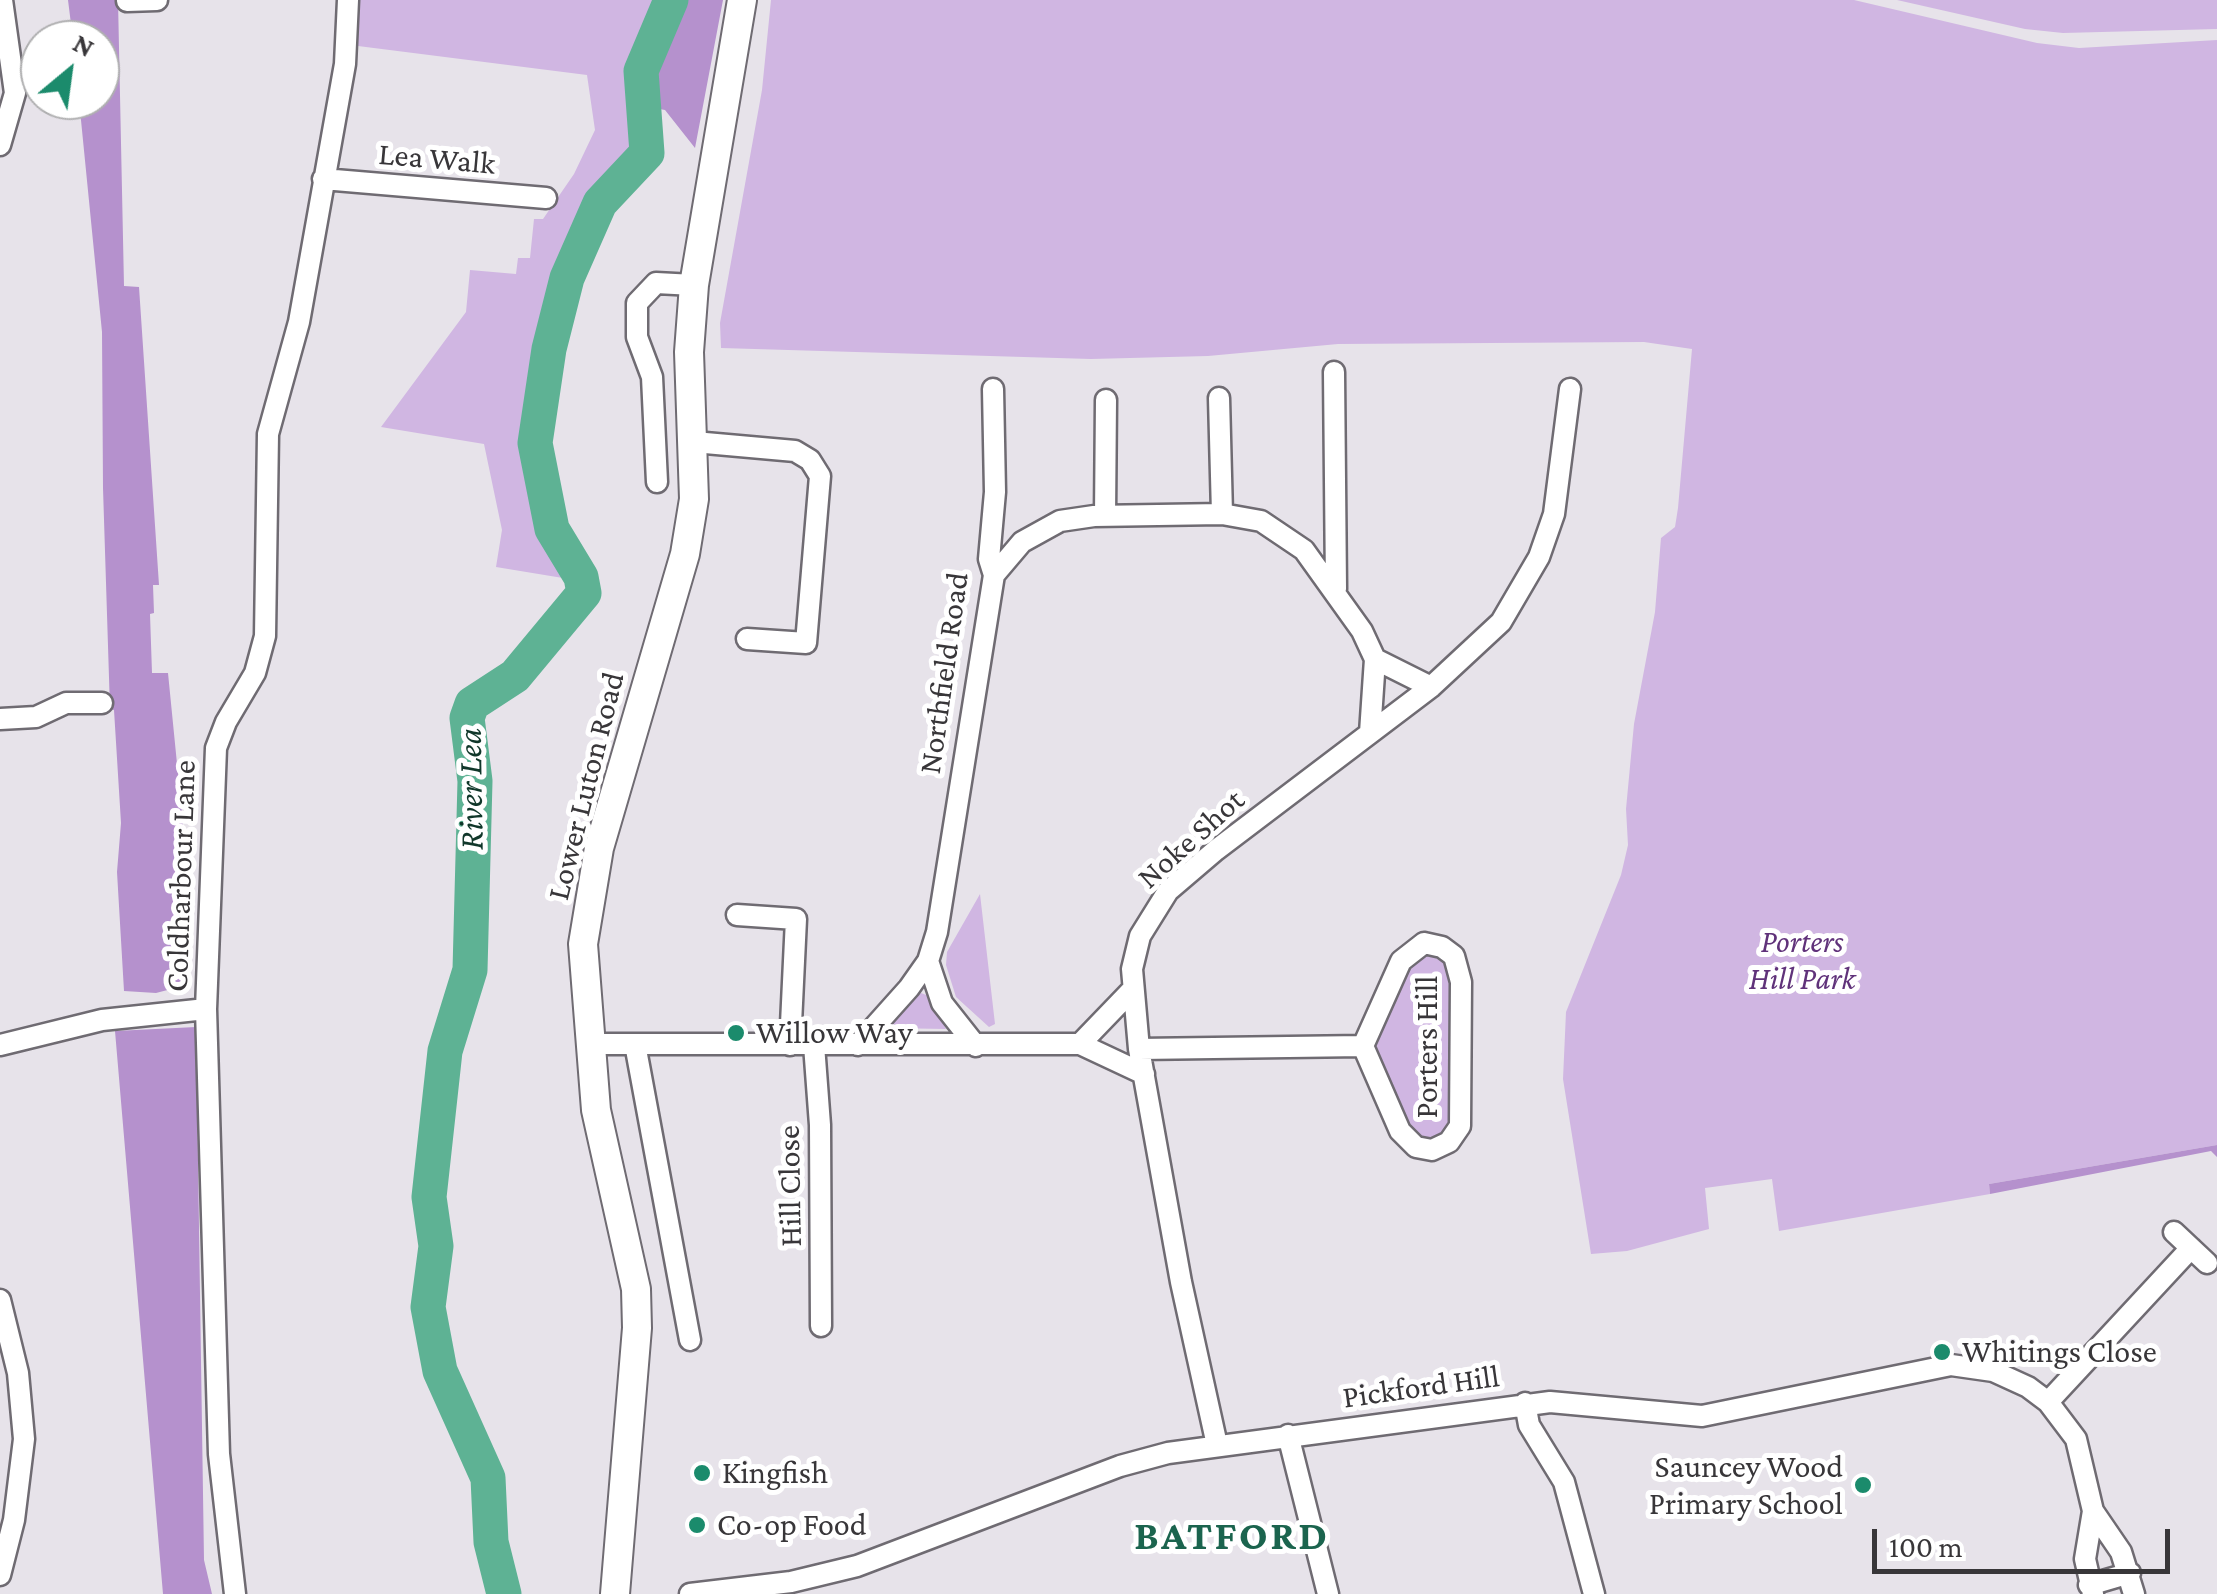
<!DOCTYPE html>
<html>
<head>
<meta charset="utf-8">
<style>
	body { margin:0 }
	#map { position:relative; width:2217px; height:1594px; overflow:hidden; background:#e7e3ea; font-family:"Crimson Pro",serif }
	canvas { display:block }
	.north { position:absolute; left:20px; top:20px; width:100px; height:100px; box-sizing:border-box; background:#fff; border:2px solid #afafb0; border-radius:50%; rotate:29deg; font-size:28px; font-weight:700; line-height:40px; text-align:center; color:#383639 }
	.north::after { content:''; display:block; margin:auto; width:35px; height:45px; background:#1b8b6c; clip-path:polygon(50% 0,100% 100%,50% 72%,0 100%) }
	.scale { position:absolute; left:1872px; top:1529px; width:298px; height:45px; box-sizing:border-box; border:5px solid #383639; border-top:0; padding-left:12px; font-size:30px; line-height:35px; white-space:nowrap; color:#383639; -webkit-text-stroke:8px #fff; paint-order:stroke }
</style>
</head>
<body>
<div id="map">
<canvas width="2217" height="1594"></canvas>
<div class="north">N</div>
<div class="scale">100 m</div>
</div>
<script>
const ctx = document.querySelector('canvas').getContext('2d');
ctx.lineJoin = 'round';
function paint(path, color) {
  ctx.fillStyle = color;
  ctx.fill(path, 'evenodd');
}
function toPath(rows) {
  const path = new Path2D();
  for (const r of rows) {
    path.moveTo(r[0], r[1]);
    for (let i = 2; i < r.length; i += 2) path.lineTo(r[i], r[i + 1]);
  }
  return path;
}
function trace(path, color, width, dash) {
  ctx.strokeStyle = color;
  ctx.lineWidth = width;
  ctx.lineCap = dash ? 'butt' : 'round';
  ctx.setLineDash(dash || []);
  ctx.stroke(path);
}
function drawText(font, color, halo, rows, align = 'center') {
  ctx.font = font + ' "Crimson Pro",serif';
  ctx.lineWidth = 10;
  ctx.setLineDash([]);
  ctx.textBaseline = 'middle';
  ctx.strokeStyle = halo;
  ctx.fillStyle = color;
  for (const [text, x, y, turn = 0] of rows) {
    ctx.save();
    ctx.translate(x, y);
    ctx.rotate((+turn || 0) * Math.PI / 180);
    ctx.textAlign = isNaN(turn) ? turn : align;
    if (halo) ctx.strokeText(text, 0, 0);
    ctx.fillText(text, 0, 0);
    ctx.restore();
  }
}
const green = toPath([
	[357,0,659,0,630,78,639,122,638,149,626,168,603,183,578,228,560,279,526,445,545,528,559,561,575,580,496,567,502,530,484,444,381,427,466,312,470,270,516,274,518,258,530,258,534,219,543,219,574,174,595,130,587,75,358,46],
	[771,0,1854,0,2037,43,2079,48,2217,40,2217,1145,1989,1184,1990,1194,1779,1231,1772,1179,1705,1188,1709,1229,1627,1251,1591,1254,1563,1079,1566,1012,1621,875,1628,845,1626,809,1634,724,1655,612,1661,538,1675,527,1678,508,1692,349,1644,342,1338,344,1208,356,1091,359,721,348,720,323,762,90],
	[1897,0,2217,0,2217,29,2063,33,2025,29],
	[980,894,995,1024,989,1027,956,997,946,965,947,952],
	[1430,952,1451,966,1455,1124,1438,1138,1426,1140,1405,1124,1373,1046,1407,964],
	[921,993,929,996,946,1029,887,1028]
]);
const forest = toPath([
	[68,0,118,0,124,286,139,287,159,585,153,585,154,613,150,614,152,673,168,673,191,905,188,975,179,987,156,993,124,991,117,872,121,823,114,710,110,709,103,488,102,332,79,100,100,100,100,40,73,40],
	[671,0,723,0,695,148,665,110,643,106,641,71],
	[196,1027,204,1560,212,1594,163,1594,115,1031],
	[2217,1145,2217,1157,2211,1151,1990,1194,1989,1184]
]);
const river = toPath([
	[504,1594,491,1542,488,1478,440,1371,428,1307,436,1246,429,1197,445,1051,470,970,475,781,467,718,472,704,515,676,584,593,581,577,552,529,535,443,549,349,567,278,600,203,647,153,641,71,671,0]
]);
const street = toPath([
	[127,1,157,0],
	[0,145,15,93,2,0],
	[323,179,546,198],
	[1334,372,1336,589],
	[1219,398,1222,514],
	[694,442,795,451,810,460,820,476,806,643,747,639],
	[657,482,652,377,637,337,637,303,656,283,694,285],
	[1105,516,1106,400],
	[994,575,1022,542,1060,521,1094,516,1222,514,1261,521,1304,550,1362,631,1375,659,1370,733],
	[1375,659,1431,687],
	[0,719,36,717,66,703,102,703],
	[737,915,796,919,790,1045],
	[1424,943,1442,947,1454,956,1461,982,1460,1126,1449,1142,1432,1150,1416,1147,1400,1131,1363,1046,1401,961,1424,943],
	[928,961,942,1003,976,1046],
	[588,1044,1080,1044,1144,1074],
	[635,1044,690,1340],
	[1080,1044,1132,990],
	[0,1045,102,1020,206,1009],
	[814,1045,820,1125,821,1326],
	[858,1045,909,988,928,961,937,932,994,575,989,559,995,492,993,389],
	[1139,1049,1363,1046],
	[2174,1232,2207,1263],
	[0,1300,18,1373,24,1439,14,1520,0,1575],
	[2048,1402,2191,1248],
	[1525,1403,1529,1425,1564,1482,1594,1594],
	[1288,1435,1328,1594],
	[1217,1445,1181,1282,1139,1049,1132,969,1140,936,1168,891,1216,850,1431,687,1501,622,1539,557,1554,514,1570,389],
	[2093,1511,2121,1552,2134,1594],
	[2089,1585,2130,1573],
	[235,1594,219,1454,206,1009,216,748,226,722,255,673,265,636,268,434,299,322,345,64,348,0],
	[690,1594,791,1582,857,1566,1120,1466,1168,1453,1550,1402,1702,1416,1951,1365,1993,1371,2028,1387,2048,1402,2076,1439,2093,1511,2085,1559,2093,1594]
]);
const secondary = toPath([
	[615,1594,637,1328,636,1289,596,1110,583,944,599,848,685,554,694,499,689,352,694,285,742,0]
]);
const markers = [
	[736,1033,10,"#1b8b6c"],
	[1942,1352,10,"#1b8b6c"],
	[702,1473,10,"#1b8b6c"],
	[1863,1485,10,"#1b8b6c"],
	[697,1525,10,"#1b8b6c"]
];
const streetNames = [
	["Lea Walk",437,159,5],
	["Northfield Road",944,673,-82],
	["Lower Luton Road",586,786,-76],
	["Noke Shot",1191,839,-42],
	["Coldharbour Lane",181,876,-88],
	["Porters Hill",1427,1047,-90],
	["Hill Close",790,1186,-91],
	["Pickford Hill",1421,1387,-8]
];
const parkNames = [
	["Porters",1802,942],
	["Hill Park",1802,979]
];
const poiNames = [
	["Willow Way",756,1033],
	["Whitings Close",1962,1352],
	["Sauncey Wood",1843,1467,"right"],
	["Primary School",1843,1504,"right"],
	["Kingfish",722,1473],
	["Co-op Food",717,1525]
];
const waterNames = [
	["River Lea",471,789,-91]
];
const districtNames = [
	["BATFORD",1232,1536]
];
paint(green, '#d0b6e2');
paint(forest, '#b591cd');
trace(river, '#5eb294', 35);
trace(street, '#6f6b72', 25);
trace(secondary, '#6f6b72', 32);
trace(street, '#fff', 20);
trace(secondary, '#fff', 28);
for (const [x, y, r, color] of markers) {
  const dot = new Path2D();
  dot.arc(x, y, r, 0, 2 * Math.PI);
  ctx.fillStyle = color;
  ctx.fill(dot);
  trace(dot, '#fff', 4);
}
drawText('32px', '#383639', '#fff', streetNames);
drawText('italic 32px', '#60327a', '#fff', parkNames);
drawText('32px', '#383639', '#fff', poiNames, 'left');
drawText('italic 35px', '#10372a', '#fff', waterNames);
ctx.letterSpacing = '2.5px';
drawText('bold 42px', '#1b644e', '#fff', districtNames);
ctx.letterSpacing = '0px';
</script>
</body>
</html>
